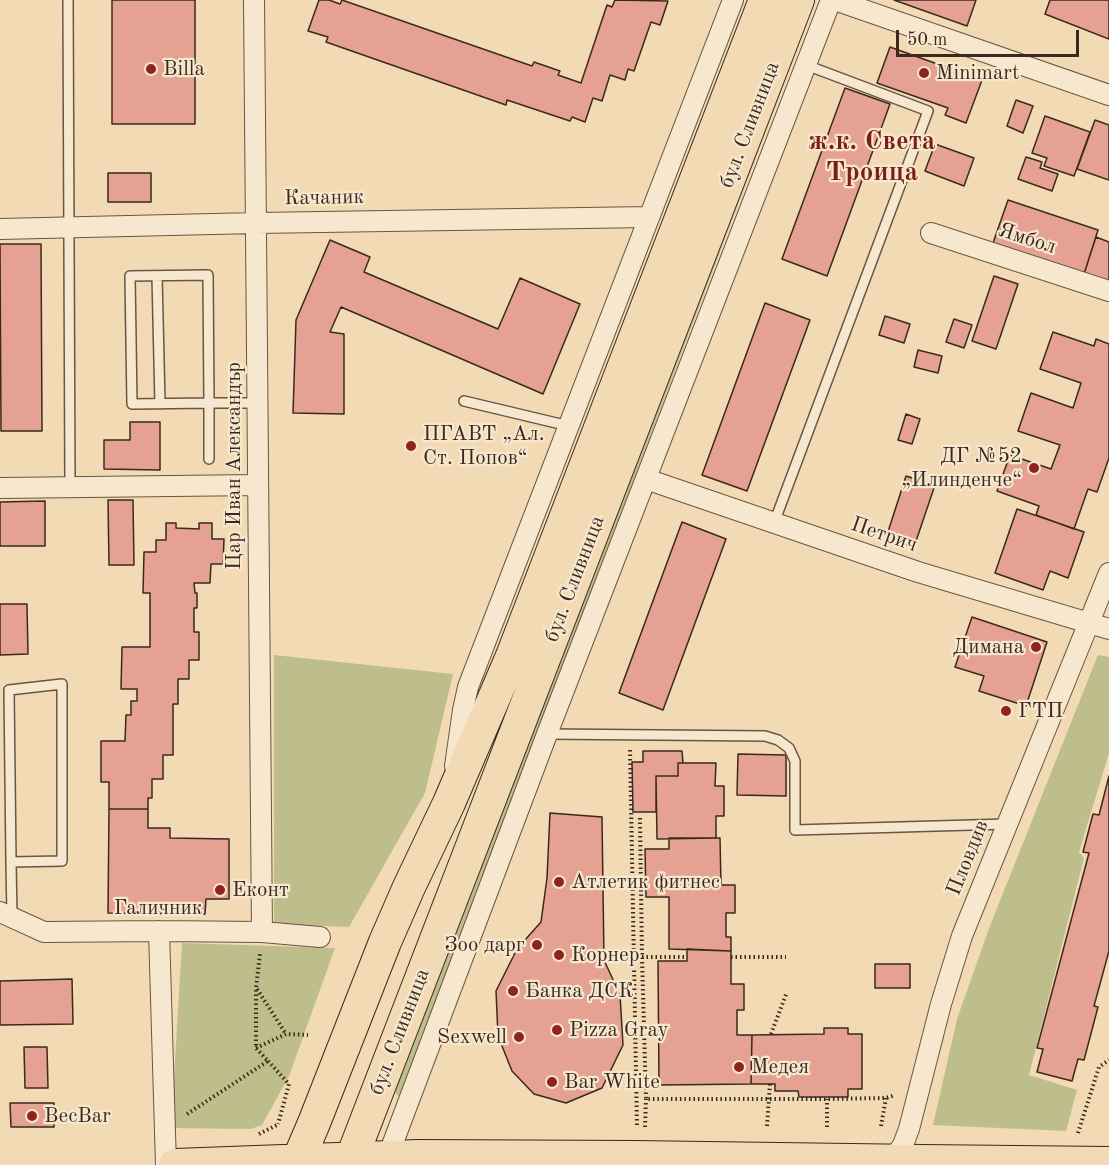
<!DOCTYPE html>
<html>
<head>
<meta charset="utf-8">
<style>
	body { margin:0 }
	#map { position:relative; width:1109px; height:1165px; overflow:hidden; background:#f2dab5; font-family:"Old Standard TT",serif }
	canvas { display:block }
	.scale { position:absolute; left:896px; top:30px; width:183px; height:27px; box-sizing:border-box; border:3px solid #3a2a1e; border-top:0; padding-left:8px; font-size:18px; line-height:21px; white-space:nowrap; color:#3a2a1e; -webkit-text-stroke:4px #f7e7cf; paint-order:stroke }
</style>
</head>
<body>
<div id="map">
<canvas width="1109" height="1165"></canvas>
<div class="scale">50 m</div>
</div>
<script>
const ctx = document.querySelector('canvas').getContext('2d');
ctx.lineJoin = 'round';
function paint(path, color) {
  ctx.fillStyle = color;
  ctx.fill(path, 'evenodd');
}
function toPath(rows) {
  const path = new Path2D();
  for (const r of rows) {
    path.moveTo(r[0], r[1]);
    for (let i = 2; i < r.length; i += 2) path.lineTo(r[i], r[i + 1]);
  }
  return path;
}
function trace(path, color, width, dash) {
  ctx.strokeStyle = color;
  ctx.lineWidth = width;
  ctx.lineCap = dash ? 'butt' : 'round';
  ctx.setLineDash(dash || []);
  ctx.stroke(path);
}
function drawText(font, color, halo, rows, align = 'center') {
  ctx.font = font + ' "Old Standard TT",serif';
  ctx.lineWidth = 4.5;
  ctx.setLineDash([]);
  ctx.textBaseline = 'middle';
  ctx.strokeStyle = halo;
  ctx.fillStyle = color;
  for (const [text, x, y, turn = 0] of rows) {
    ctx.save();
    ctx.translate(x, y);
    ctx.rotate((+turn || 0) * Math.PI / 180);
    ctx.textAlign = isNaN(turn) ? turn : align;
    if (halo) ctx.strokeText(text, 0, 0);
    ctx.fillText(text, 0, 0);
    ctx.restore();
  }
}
const green = toPath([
	[797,19,807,23,400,1094,399,1096,397,1095,394,1089],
	[274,655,453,674,425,793,349,927,274,924],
	[1098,655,1109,657,1109,753,1079,852,1084,858,1029,1075,1077,1090,1066,1131,933,1125,957,1019,991,923],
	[182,943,335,948,289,1076,262,1125,251,1129,171,1128]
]);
const building = toPath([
	[112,0,195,0,195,124,112,124,112,0],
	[319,0,329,0,340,4,342,0,532,66,534,62,560,71,558,75,581,83,607,5,612,7,615,0,668,1,660,25,651,22,634,71,628,69,625,80,610,75,602,101,593,98,585,122,572,117,570,121,507,100,506,105,326,42,328,37,308,31,319,0],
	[894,0,976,0,967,26,894,0],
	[1050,0,1109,0,1109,39,1045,14,1050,0],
	[890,47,982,80,966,123,945,115,948,108,877,83,890,47],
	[845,88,890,104,827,276,782,259,845,88],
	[1016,100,1033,106,1023,133,1007,126,1016,100],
	[1045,116,1090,132,1074,176,1044,166,1047,158,1032,153,1045,116],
	[1095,120,1109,125,1109,180,1077,169,1095,120],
	[935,144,974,158,964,186,925,171,935,144],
	[1026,157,1042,162,1040,168,1058,174,1052,191,1018,179,1026,157],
	[108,173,151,173,151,202,108,202,108,173],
	[1008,200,1098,230,1084,274,993,243,1008,200],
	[1096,237,1109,242,1109,282,1084,274,1096,237],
	[330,240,370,257,364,272,498,329,520,278,580,304,543,394,341,307,330,332,344,334,344,414,293,413,296,320,330,240],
	[0,244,41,244,42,431,1,431,0,244],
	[994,276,1018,284,996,349,972,341,994,276],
	[765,303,810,320,747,491,702,475,765,303],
	[885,316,910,324,904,343,879,335,885,316],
	[954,319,972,325,964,348,946,342,954,319],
	[1053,332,1094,346,1096,339,1109,344,1109,458,1097,492,1088,489,1074,529,1036,515,1039,506,997,491,1010,455,1051,469,1060,445,1018,431,1031,393,1073,408,1081,383,1040,369,1053,332],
	[918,350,942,356,938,373,914,367,918,350],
	[906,414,920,419,912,444,898,440,906,414],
	[130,422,160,422,160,470,104,469,104,440,130,440,130,422],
	[906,476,935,485,914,547,886,538,906,476],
	[108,500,133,500,134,565,109,565,108,500],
	[45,501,45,546,0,546,0,502,45,501],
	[1017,509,1084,532,1068,578,1050,571,1043,590,995,573,1017,509],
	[682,522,726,539,663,710,619,693,682,522],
	[166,523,176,523,176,528,199,529,199,523,212,523,212,539,224,539,223,564,211,564,210,583,194,583,195,593,197,593,197,608,194,608,194,632,199,632,199,660,189,660,189,679,178,679,178,704,173,704,173,755,163,755,163,779,152,779,152,798,148,798,148,809,109,809,109,782,101,782,101,741,125,741,126,715,131,715,131,701,137,701,137,689,121,689,122,647,150,647,150,593,143,593,144,552,156,552,156,540,166,540,166,523],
	[0,604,27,604,28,654,0,655,0,604],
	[972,617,1047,642,1026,706,979,691,984,676,955,667,972,617],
	[643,751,682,751,683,763,678,763,678,776,656,776,656,812,633,812,632,762,643,762,643,751],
	[738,754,786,755,786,796,737,795,738,754],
	[678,763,716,763,715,786,724,786,724,816,716,816,716,838,657,839,656,776,678,776,678,763],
	[1109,776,1109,951,1094,1006,1098,1007,1084,1060,1078,1059,1072,1081,1037,1072,1043,1049,1037,1048,1089,853,1083,852,1093,814,1099,815,1109,776],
	[109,809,148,809,148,828,170,828,170,838,229,839,229,899,206,899,205,914,108,913,109,809],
	[550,813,602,817,604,960,620,995,623,1045,602,1088,566,1103,534,1094,512,1071,498,1036,496,991,517,949,541,922,547,878,550,813],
	[669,838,720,838,721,885,735,885,735,913,726,913,726,937,731,937,731,951,669,949,669,897,646,897,645,849,669,849,669,838],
	[687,949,731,951,731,984,744,984,744,1010,737,1010,737,1035,752,1035,751,1084,659,1085,658,961,687,961,687,949],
	[875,964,910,964,910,988,875,988,875,964],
	[72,979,73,1024,0,1025,0,981,72,979],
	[824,1028,848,1028,848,1034,862,1034,862,1089,848,1089,848,1097,799,1097,798,1091,775,1091,775,1084,751,1084,752,1035,824,1034,824,1028],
	[24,1047,47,1047,48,1088,25,1088,24,1047],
	[10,1103,54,1103,54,1127,11,1127,10,1103]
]);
const path = toPath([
	[630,750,637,1127],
	[640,818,642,957,646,1099,827,1099,886,1098,895,1095],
	[642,957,687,957],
	[731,957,786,957],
	[257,989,286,1034],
	[771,1034,787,992],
	[256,1048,286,1034,308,1035],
	[268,1061,289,1084,278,1124],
	[187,1114,268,1061,256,1048,256,988,260,954],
	[767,1126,770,1084],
	[881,1126,886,1098],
	[645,1127,646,1099],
	[827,1127,827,1099],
	[1078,1133,1099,1067,1109,1060],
	[259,1134,279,1124]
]);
const service = toPath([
	[68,0,70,486],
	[157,276,160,404],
	[464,401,569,426],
	[209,459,209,403,208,275,130,276,132,404,209,403,257,403],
	[774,523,928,111,806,65],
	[547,734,765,736,778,740,789,748,795,761,795,830,1007,824],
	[11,862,62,861,62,684,9,690,11,862,12,917]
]);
const minor = toPath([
	[254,0,262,932],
	[835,0,1109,95],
	[0,229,256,223,649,217],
	[931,233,1109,291],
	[646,479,918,572,1109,629],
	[0,488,258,485],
	[455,766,463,710,468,687,733,0],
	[0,912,44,932,159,931,262,932,320,937],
	[159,931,166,1165],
	[388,1156,547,734,831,0],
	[889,1165,903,1145,909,1129,941,1004,962,936,1109,573]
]);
const primary = toPath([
	[175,1165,418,1156,634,1157,922,1161,1109,1163],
	[296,1165,314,1123,385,942,409,887,449,803,512,656,765,0],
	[349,1165,798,0]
]);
const markers = [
	[151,69,6,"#8f2418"],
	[924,73,6,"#8f2418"],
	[411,446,6,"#8f2418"],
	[1034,468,6,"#8f2418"],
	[1036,647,6,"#8f2418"],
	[1006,711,6,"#8f2418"],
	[559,882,6,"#8f2418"],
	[220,890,6,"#8f2418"],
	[537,945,6,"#8f2418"],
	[559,955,6,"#8f2418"],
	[513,991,6,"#8f2418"],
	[557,1030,6,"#8f2418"],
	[519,1037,6,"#8f2418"],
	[739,1067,6,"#8f2418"],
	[552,1082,6,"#8f2418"],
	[32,1116,6,"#8f2418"]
];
const poiNames = [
	["Billa",163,69],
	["Minimart",936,73],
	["ПГАВТ „Ал.",423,434],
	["Ст. Попов“",423,458],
	["ДГ №52",1022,456,"right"],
	["„Илинденче“",1022,480,"right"],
	["Димана",1024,647,"right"],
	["ГТП",1018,711],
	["Атлетик фитнес",571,882],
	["Еконт",232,890],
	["Зоо дарг",525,945,"right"],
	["Корнер",571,955],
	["Банка ДСК",525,991],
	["Pizza Gray",569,1030],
	["Sexwell",507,1037,"right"],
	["Медея",751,1067],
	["Bar White",564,1082],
	["BecBar",44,1116]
];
const streetNames = [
	["бул. Сливница",750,125,-69],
	["Качаник",324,198,-1],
	["Ямбол",1027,239,18],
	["Цар Иван Александър",234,466,-90],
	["Петрич",884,535,19],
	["бул. Сливница",575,579,-69],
	["Пловдив",968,858,-68],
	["Галичник",158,908],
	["бул. Сливница",400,1032,-69]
];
const districtNames = [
	["ж.к. Света",872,142],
	["Троица",872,173]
];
paint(green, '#bdbe8b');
paint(building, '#e5a192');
trace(building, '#3a2a1e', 1.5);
trace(service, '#685644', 12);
trace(minor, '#685644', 22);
trace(primary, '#3a2a1e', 34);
trace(path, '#3a2a1e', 4, [1.5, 3]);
trace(service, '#f7e7cf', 9);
trace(minor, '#f7e7cf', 20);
trace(primary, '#f2dab5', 32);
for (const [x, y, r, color] of markers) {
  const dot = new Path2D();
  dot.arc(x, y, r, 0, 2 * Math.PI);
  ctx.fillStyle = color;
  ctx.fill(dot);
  trace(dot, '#f7e7cf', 2);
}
drawText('21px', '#3a2a1e', '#f7e7cf', poiNames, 'left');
drawText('21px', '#3a2a1e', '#f7e7cf', streetNames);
drawText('bold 27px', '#7a1f14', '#f7e7cf', districtNames);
</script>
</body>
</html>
